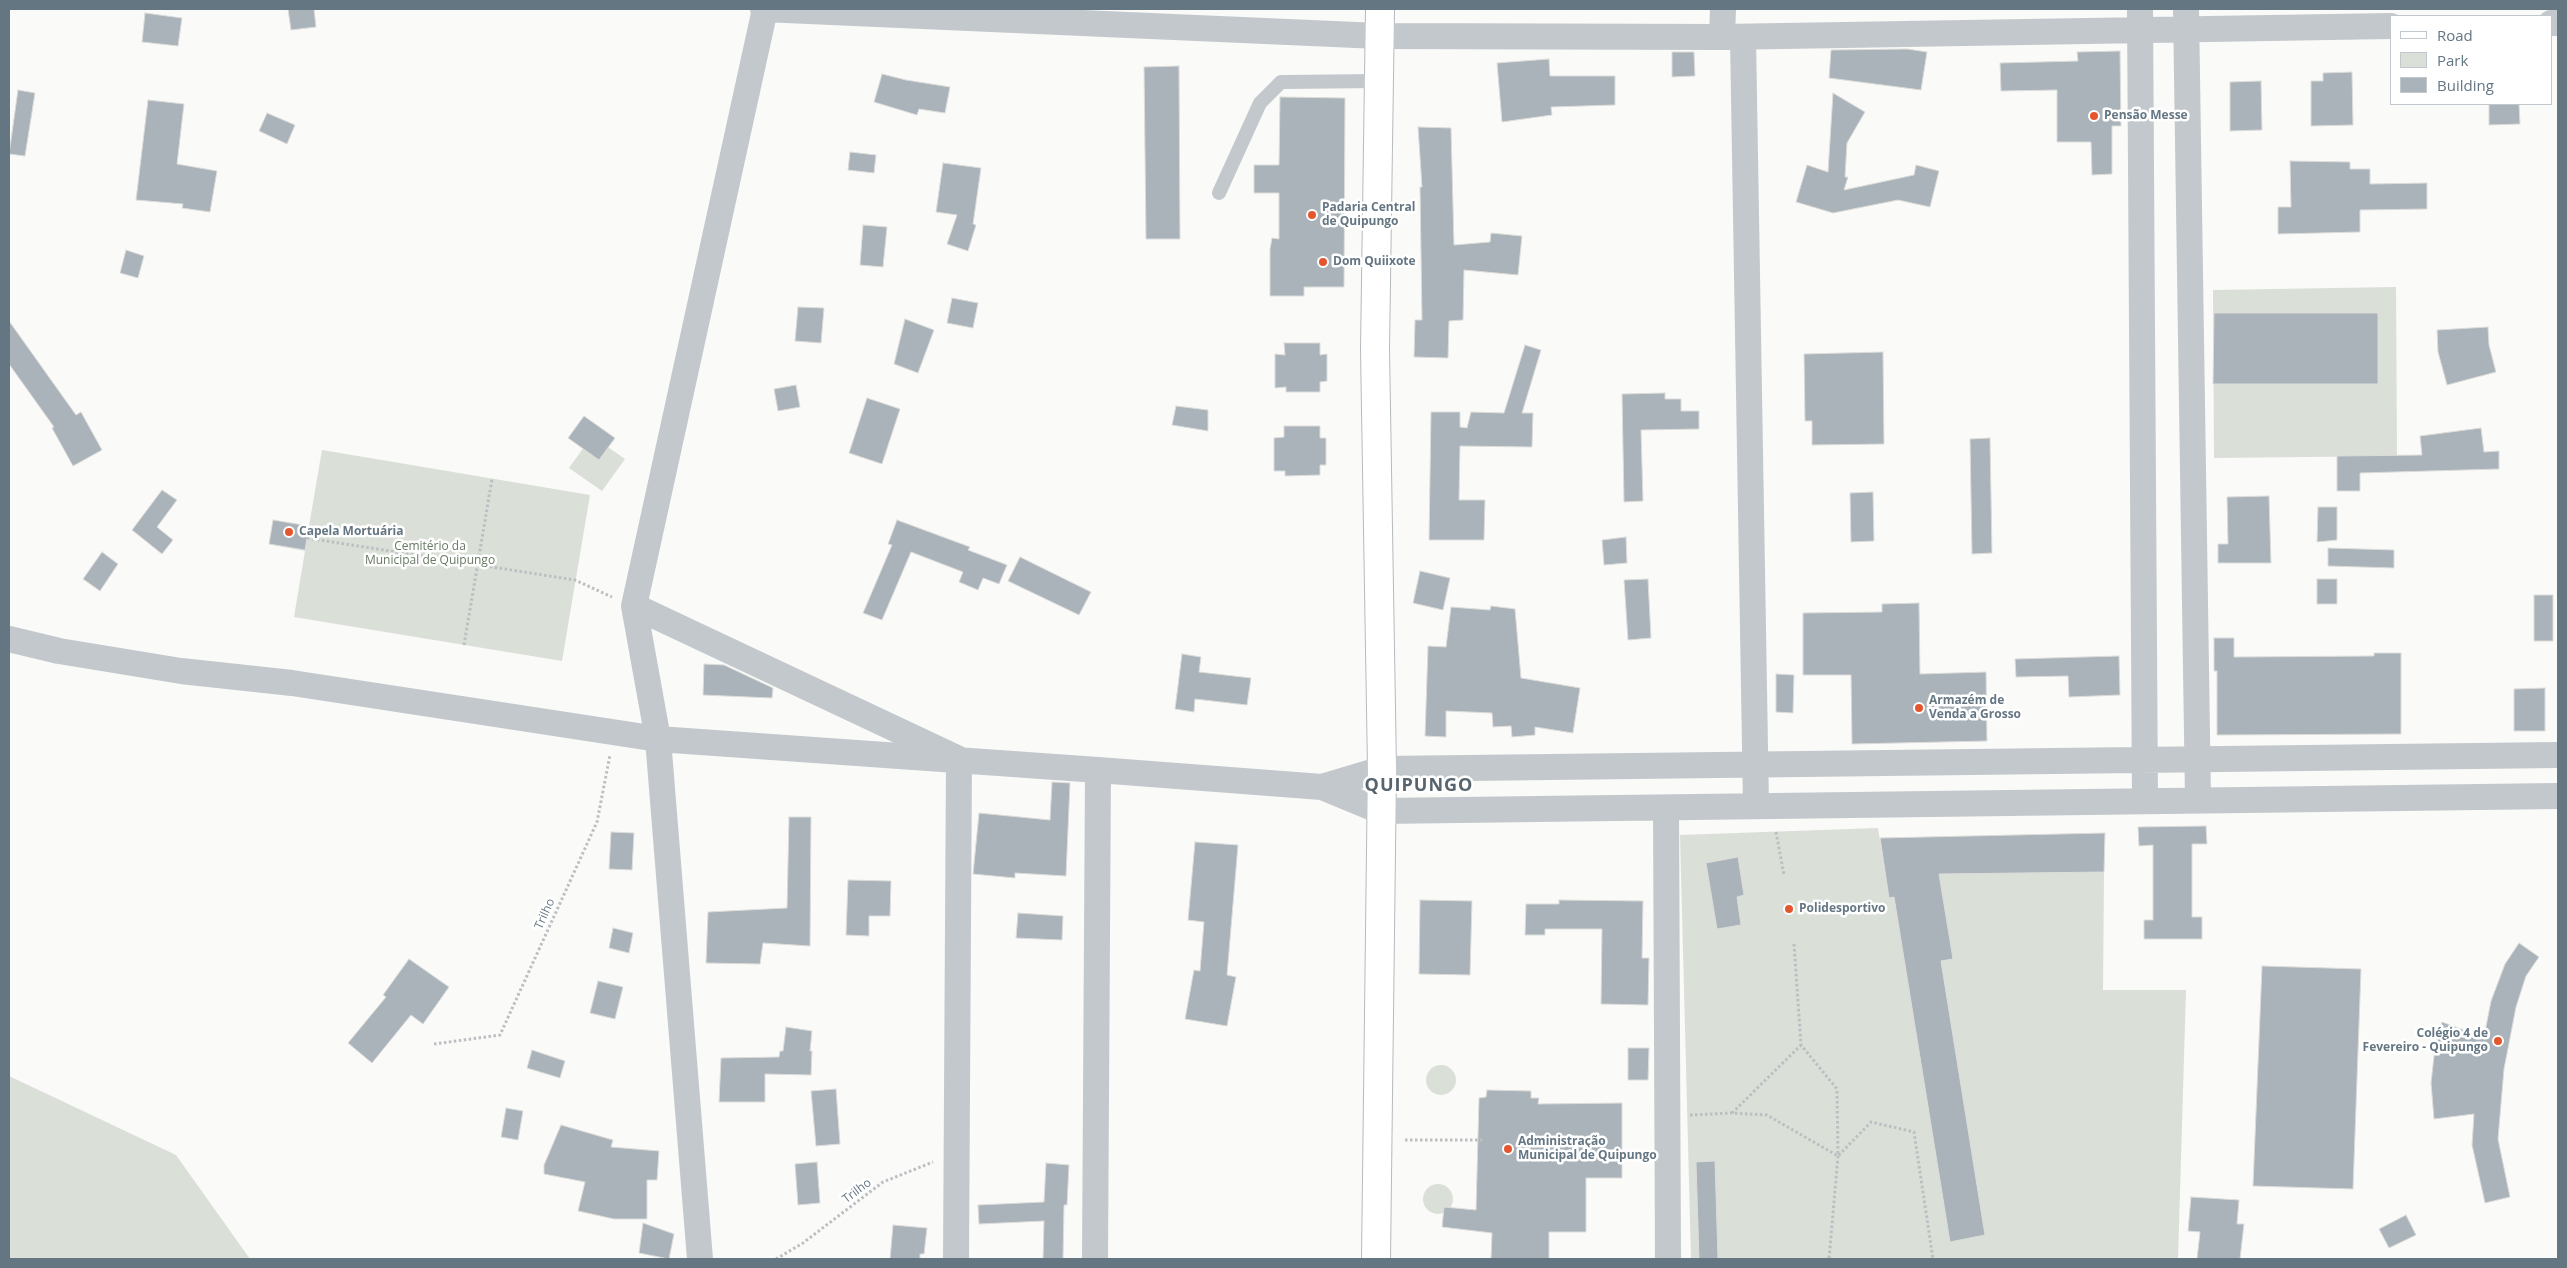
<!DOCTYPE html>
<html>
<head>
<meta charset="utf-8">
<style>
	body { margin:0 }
	#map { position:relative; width:2567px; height:1268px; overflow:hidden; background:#fafaf8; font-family:"Open Sans",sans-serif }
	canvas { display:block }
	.frame { position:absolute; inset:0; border:10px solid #657683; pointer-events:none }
	.legend { position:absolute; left:2390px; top:15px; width:162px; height:90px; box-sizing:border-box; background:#fff; border:1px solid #c1c8cd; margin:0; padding:6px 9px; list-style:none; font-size:15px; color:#657683 }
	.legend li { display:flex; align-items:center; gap:10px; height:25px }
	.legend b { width:25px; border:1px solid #c1c8cd }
</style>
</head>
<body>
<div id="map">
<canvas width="2567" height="1268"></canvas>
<div class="frame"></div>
<ul class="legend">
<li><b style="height:6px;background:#fff"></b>Road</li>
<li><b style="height:14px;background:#dadfd7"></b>Park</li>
<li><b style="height:14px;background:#aab3b9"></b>Building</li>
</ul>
</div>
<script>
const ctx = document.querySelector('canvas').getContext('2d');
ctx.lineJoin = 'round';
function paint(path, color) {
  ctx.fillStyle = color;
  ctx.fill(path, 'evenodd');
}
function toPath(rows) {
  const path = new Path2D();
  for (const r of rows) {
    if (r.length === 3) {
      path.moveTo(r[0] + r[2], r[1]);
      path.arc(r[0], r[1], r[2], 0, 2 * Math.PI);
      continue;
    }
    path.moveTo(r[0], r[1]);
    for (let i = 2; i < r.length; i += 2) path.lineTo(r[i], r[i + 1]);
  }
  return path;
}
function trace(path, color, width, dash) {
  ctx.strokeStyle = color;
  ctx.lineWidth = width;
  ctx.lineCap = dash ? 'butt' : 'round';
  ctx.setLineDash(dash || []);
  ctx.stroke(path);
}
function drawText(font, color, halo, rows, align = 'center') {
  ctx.font = font + ' "Open Sans",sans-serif';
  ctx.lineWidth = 5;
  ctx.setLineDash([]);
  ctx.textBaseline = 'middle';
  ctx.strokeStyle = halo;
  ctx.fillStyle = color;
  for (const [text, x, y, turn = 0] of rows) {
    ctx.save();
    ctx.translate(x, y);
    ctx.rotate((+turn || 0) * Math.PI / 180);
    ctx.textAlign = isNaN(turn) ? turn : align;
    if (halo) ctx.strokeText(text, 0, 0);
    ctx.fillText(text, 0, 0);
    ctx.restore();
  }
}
const green = toPath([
	[2396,287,2397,456,2214,458,2213,290],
	[592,436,625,459,602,491,569,468],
	[322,450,590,495,562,661,294,617,305,551,269,544,273,520,309,526],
	[1878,828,1889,898,1894,897,1950,1241,1985,1235,1941,961,1953,959,1921,874,2104,872,2103,990,2186,990,2178,1259,1691,1259,1680,835],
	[1441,1080,15],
	[9,1076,176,1155,250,1259,9,1259],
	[1438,1199,15]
]);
const building = toPath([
	[288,9,314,9,316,27,291,30,288,9],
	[145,13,182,18,178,46,142,42,145,13],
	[1907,49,1927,52,1921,90,1829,78,1831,50,1907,49],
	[2120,51,2121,126,2112,126,2112,174,2092,175,2091,142,2057,142,2057,90,2001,91,2000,63,2078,61,2077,52,2120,51],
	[1672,52,1694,52,1695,76,1672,77,1672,52],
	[1549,59,1550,76,1615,76,1615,105,1551,107,1552,115,1502,122,1497,63,1549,59],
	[1179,66,1180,239,1146,239,1144,67,1179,66],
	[2352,72,2353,125,2311,126,2311,81,2323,81,2323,73,2352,72],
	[882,74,906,80,950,87,945,113,919,109,917,115,874,102,882,74],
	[2261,81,2262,130,2230,131,2230,82,2261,81],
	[18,90,35,93,25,156,9,154,18,90],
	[1833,93,1865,112,1847,143,1845,177,1848,177,1844,190,1914,175,1916,165,1939,171,1930,207,1898,200,1833,213,1796,202,1807,165,1828,172,1833,93],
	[1280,97,1345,98,1344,287,1304,287,1304,296,1270,296,1270,249,1272,238,1279,239,1279,193,1254,193,1254,165,1279,165,1280,97],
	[148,100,184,104,177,164,217,171,210,212,182,208,183,204,136,200,148,100],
	[2489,104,2519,104,2520,124,2489,125,2489,104],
	[267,113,295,125,287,144,259,131,267,113],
	[1418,127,1451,128,1454,245,1490,242,1491,233,1522,236,1518,275,1464,270,1463,320,1449,321,1448,358,1414,357,1415,320,1422,320,1420,187,1422,187,1418,127],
	[850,152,876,155,874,173,848,170,850,152],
	[2290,161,2350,162,2350,169,2370,169,2370,184,2427,183,2427,209,2360,210,2360,232,2278,234,2278,207,2291,207,2290,161],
	[943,163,981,168,973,224,976,225,968,251,947,244,957,215,936,212,943,163],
	[863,225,887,227,883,267,860,265,863,225],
	[126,250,144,256,138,278,120,273,126,250],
	[952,298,978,303,973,328,947,323,952,298],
	[798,307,824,308,821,343,795,341,798,307],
	[2214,313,2378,313,2378,384,2213,384,2214,313],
	[905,319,934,330,918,373,894,364,905,319],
	[9,321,76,415,81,412,102,450,73,466,52,428,54,427,9,364,9,321],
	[2488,327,2489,345,2496,372,2447,385,2438,352,2437,330,2488,327],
	[1284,343,1320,343,1320,355,1327,354,1327,381,1320,382,1320,392,1286,392,1286,387,1275,388,1275,354,1285,355,1284,343],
	[1525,345,1541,350,1522,413,1533,413,1532,447,1460,446,1459,500,1485,500,1484,540,1429,540,1431,412,1460,412,1460,427,1467,428,1471,412,1504,413,1525,345],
	[1883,352,1884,444,1812,445,1812,421,1805,421,1804,354,1883,352],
	[796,385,800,407,778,411,774,389,796,385],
	[1665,393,1665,399,1681,399,1681,411,1699,411,1699,429,1641,430,1643,501,1624,502,1622,394,1665,393],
	[867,398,900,409,882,464,849,453,867,398],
	[1176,406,1208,410,1208,431,1172,425,1176,406],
	[584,416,615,438,599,460,568,438,584,416],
	[1284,426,1320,426,1320,438,1326,438,1326,465,1320,465,1320,475,1285,476,1285,471,1274,471,1274,438,1284,437,1284,426],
	[2481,428,2484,452,2499,451,2499,469,2360,473,2360,491,2337,491,2337,456,2422,455,2420,436,2481,428],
	[1990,438,1992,553,1972,554,1970,439,1990,438],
	[162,490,177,500,157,527,173,540,162,554,132,530,162,490],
	[1873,492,1874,541,1851,542,1850,493,1873,492],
	[2269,496,2271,563,2218,563,2218,544,2228,544,2227,497,2269,496],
	[2318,507,2337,507,2337,540,2317,542,2318,507],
	[273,520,309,526,305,550,269,544,273,520],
	[897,520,970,547,968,550,1007,565,999,584,983,578,978,590,959,582,963,572,911,552,882,620,863,613,892,545,888,544,897,520],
	[1626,537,1627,563,1604,565,1602,540,1626,537],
	[2328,548,2394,550,2394,568,2328,566,2328,548],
	[102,552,118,564,100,591,83,579,102,552],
	[1020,557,1091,592,1079,615,1008,581,1020,557],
	[1420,571,1450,578,1443,610,1413,603,1420,571],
	[1648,579,1651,638,1628,640,1624,580,1648,579],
	[2317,579,2337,579,2337,604,2317,604,2317,579],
	[2534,595,2553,595,2553,641,2534,641,2534,595],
	[1919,603,1920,674,1986,672,1987,741,1852,744,1851,675,1803,675,1803,613,1882,612,1882,604,1919,603],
	[1491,606,1515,609,1521,678,1580,688,1573,733,1535,727,1535,735,1512,737,1511,726,1493,727,1492,713,1446,711,1446,737,1425,736,1428,646,1446,647,1451,607,1490,610,1491,606],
	[2214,638,2234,638,2234,657,2374,656,2374,653,2401,653,2401,734,2217,735,2217,671,2214,671,2214,638],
	[1182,654,1201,657,1199,672,1251,678,1247,705,1195,699,1194,712,1175,709,1182,654],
	[2119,656,2120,695,2069,697,2068,676,2016,677,2015,659,2119,656],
	[704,664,724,665,773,688,772,698,703,695,704,664],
	[1776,674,1794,675,1793,713,1776,712,1776,674],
	[2545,688,2545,731,2514,731,2514,689,2545,688],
	[1052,782,1070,783,1066,876,1015,873,1015,878,973,874,979,813,1050,820,1052,782],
	[789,817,811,817,810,946,763,943,760,964,706,963,708,912,787,908,789,817],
	[2206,826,2207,844,2192,844,2192,917,2202,917,2202,939,2144,939,2144,920,2153,920,2153,845,2139,846,2138,827,2206,826],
	[611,832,634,833,632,870,609,869,611,832],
	[2105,833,2104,872,1939,874,1953,959,1941,961,1985,1235,1950,1242,1894,897,1889,898,1880,838,2105,833],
	[1195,842,1238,845,1227,975,1236,977,1227,1026,1185,1019,1194,970,1200,971,1204,922,1188,920,1195,842],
	[1738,857,1744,895,1737,897,1741,925,1717,929,1706,863,1738,857],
	[848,880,891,881,890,916,869,916,869,936,846,935,848,880],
	[1420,900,1472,901,1470,975,1419,974,1420,900],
	[1559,900,1643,901,1642,958,1649,958,1648,1005,1601,1004,1602,929,1545,929,1545,935,1525,935,1526,904,1559,904,1559,900],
	[1018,913,1063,916,1062,940,1016,938,1018,913],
	[613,928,633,933,629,953,609,948,613,928],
	[2519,943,2539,957,2526,976,2516,1007,2504,1069,2498,1139,2510,1197,2485,1203,2472,1145,2474,1114,2434,1119,2431,1083,2434,1056,2442,1022,2484,1037,2491,1001,2505,964,2519,943],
	[409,959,449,987,423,1024,411,1015,372,1063,348,1043,386,997,383,995,409,959],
	[2262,966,2361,969,2353,1189,2253,1186,2262,966],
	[598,981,623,987,615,1019,590,1013,598,981],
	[786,1027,812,1031,810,1051,812,1051,811,1075,765,1074,765,1102,719,1102,721,1058,779,1057,780,1051,783,1051,786,1027],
	[1628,1048,1649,1048,1648,1080,1628,1080,1628,1048],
	[532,1050,565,1061,560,1078,527,1068,532,1050],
	[836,1089,840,1144,816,1146,811,1091,836,1089],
	[1487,1090,1531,1091,1531,1098,1539,1098,1538,1104,1622,1103,1622,1178,1586,1178,1586,1232,1549,1232,1549,1259,1491,1259,1492,1233,1442,1227,1444,1207,1476,1210,1479,1098,1486,1097,1487,1090],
	[506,1108,523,1111,518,1140,501,1137,506,1108],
	[561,1125,613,1140,611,1147,659,1151,657,1180,647,1180,647,1219,614,1219,578,1211,585,1182,544,1174,544,1165,561,1125],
	[1715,1161,1718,1259,1699,1259,1696,1162,1715,1161],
	[817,1162,820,1203,798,1205,795,1164,817,1162],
	[1046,1163,1069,1165,1067,1205,1064,1205,1063,1259,1043,1259,1044,1221,979,1224,978,1205,1044,1202,1046,1163],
	[2191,1197,2239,1200,2237,1224,2244,1224,2240,1259,2197,1259,2200,1232,2188,1231,2191,1197],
	[2406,1215,2416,1235,2389,1248,2379,1229,2406,1215],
	[643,1223,674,1234,669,1259,639,1253,643,1223],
	[893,1225,927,1228,924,1254,920,1254,920,1259,890,1259,893,1225]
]);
const path = toPath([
	[307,538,575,580,612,597],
	[464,645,492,479],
	[1776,832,1784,875],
	[1794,944,1801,1045,1837,1089,1838,1156,1829,1259],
	[434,1044,500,1035,597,822,610,755],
	[1732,1113,1801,1045],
	[1690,1115,1731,1113,1767,1115,1838,1156,1871,1122,1914,1132,1933,1259],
	[1405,1140,1484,1140],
	[1531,1141,1570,1141],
	[776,1259,803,1243,883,1182,933,1162]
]);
const service = toPath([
	[1219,193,1260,103,1281,82,1379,81]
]);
const minor = toPath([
	[763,9,1379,36,1722,37,2391,26],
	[2140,9,2145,801],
	[2186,9,2198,800],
	[2551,23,2558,23],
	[1722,37,1723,9],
	[1743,37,1756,806],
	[634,606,959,759,956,1259],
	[9,639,59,651,181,671,292,683,658,739,1098,770],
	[1322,787,1382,769,2558,755],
	[1666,808,1668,1259],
	[700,1259,658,739,634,606,765,9],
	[1095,1259,1098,770,1322,787,1380,811,2558,796]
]);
const primary = toPath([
	[1376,1259,1382,769,1375,349,1380,9]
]);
const markers = [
	[2094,116,5,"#e4572e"],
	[1312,215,5,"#e4572e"],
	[1323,262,5,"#e4572e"],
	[289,532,5,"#e4572e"],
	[1919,708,5,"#e4572e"],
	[1789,909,5,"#e4572e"],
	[2498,1041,5,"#e4572e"],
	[1508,1149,5,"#e4572e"]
];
const poiNames = [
	["Pensão Messe",2104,116],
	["Padaria Central",1322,208],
	["de Quipungo",1322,222],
	["Dom Quiixote",1333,262],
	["Capela Mortuária",299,532],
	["Armazém de",1929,701],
	["Venda a Grosso",1929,715],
	["Polidesportivo",1799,909],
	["Colégio 4 de",2488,1034,"right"],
	["Fevereiro - Quipungo",2488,1048,"right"],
	["Administração",1518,1142],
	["Municipal de Quipungo",1518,1156]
];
const parkNames = [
	["Cemitério da",430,547],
	["Municipal de Quipungo",430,561]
];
const streetNames = [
	["Trilho",545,914,-66],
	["Trilho",857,1191,-37]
];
const districtNames = [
	["QUIPUNGO",1419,786]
];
paint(green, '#dadfd7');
paint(building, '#aab3b9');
trace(building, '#dcdcda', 1);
trace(primary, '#b5babe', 30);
trace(path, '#bbbfc2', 3, [2.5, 2.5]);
trace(service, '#c3c8cc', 14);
trace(minor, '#c3c8cc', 26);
trace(primary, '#fff', 28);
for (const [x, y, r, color] of markers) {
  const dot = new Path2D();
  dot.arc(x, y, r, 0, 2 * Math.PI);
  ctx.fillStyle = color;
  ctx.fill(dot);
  trace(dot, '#fff', 2);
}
drawText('bold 12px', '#657683', '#fff', poiNames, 'left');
drawText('12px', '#687a64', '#fff', parkNames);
drawText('12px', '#657683', '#fff', streetNames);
ctx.letterSpacing = '1px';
drawText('bold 18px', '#57646e', '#fff', districtNames);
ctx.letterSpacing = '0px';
</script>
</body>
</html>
